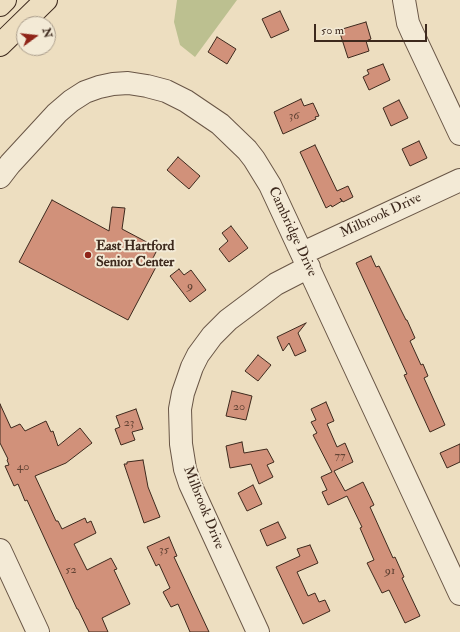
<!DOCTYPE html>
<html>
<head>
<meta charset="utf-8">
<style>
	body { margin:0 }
	#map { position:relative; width:460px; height:632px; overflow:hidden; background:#eddec0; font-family:"IM FELL Double Pica",serif }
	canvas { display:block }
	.north { position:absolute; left:16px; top:16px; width:40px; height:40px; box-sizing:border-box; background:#f3ead6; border:1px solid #aa9d8c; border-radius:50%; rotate:75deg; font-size:11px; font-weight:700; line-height:16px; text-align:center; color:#3d291d }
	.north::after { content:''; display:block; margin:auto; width:14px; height:18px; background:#8f2418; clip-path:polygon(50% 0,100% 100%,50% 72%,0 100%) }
	.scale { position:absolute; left:314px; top:24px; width:113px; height:18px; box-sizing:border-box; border:2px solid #3d291d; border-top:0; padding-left:5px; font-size:12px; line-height:14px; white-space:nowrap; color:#3d291d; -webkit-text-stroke:3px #f3ead6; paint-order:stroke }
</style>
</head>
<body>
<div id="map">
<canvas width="460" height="632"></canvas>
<div class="north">N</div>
<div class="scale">50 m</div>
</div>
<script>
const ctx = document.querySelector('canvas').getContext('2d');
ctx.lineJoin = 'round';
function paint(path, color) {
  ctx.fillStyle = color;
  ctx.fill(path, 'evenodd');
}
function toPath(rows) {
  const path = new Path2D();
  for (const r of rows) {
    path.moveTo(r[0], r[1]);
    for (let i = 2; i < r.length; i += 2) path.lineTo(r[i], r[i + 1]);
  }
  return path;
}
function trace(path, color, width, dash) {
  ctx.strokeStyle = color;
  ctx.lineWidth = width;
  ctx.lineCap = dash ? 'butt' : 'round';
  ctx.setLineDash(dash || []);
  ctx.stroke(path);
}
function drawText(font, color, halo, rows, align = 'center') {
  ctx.font = font + ' "IM FELL Double Pica",serif';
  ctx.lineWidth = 4;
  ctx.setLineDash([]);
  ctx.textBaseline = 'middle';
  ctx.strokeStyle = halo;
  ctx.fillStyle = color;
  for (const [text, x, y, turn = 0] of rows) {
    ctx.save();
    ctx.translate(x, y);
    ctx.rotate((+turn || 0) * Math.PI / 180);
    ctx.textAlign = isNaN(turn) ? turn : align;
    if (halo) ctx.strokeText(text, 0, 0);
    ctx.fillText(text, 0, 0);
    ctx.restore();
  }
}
const green = toPath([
	[177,0,237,0,195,57,180,45,174,22]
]);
const building = toPath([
	[280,11,289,30,271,38,262,19,280,11],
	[366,22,371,39,366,41,369,51,348,58,339,30,366,22],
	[217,37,236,49,227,64,208,52,217,37],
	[383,64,390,80,369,90,363,77,369,74,367,70,383,64],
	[301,99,304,106,313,103,319,116,315,117,316,119,283,134,274,112,301,99],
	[399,100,408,118,391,126,383,108,399,100],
	[419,141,427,158,410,166,402,149,419,141],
	[315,145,337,191,348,186,353,197,343,202,340,198,342,201,332,207,331,205,326,208,300,152,315,145],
	[178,157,200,176,189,189,167,170,178,157],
	[52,200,109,231,112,207,125,208,122,229,158,248,150,264,156,267,128,320,19,262,52,200],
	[231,226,248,248,229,262,219,249,228,241,222,233,231,226],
	[371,256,376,267,379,266,406,320,407,320,415,338,410,341,421,365,423,364,428,376,424,378,445,425,430,432,404,375,407,374,356,263,371,256],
	[179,269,184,275,191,270,206,290,190,302,170,276,179,269],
	[306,323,298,333,306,351,295,356,289,343,283,351,277,337,306,323],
	[258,355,271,365,258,381,245,371,258,355],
	[232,391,252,396,246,420,226,416,232,391],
	[326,402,334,421,327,424,337,447,345,443,353,462,334,471,345,491,363,482,374,505,370,507,379,527,393,558,395,557,404,577,402,578,420,616,405,623,389,590,382,593,367,563,374,560,360,528,362,527,347,496,328,505,322,492,327,490,321,477,332,472,313,435,317,433,311,422,316,420,311,409,326,402],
	[0,404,11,428,20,424,25,431,46,421,51,432,53,431,58,446,80,428,92,443,66,463,35,476,56,521,58,521,62,529,85,518,87,523,91,521,96,533,74,544,87,570,111,558,117,569,114,570,130,604,102,618,108,632,89,632,78,609,77,609,32,511,27,500,25,501,18,484,14,486,5,466,9,465,7,460,8,459,0,443,0,404],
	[136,409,143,429,132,432,135,440,121,445,115,429,120,427,116,416,136,409],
	[242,442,244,453,267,449,274,462,267,465,273,477,259,484,251,464,230,468,226,446,242,442],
	[460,444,460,462,447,468,440,453,460,444],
	[143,460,148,487,160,517,144,523,124,464,127,464,127,462,143,460],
	[253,485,262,504,247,511,238,493,253,485],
	[278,522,286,538,267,546,260,530,278,522],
	[169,537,177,556,174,557,209,632,190,632,178,604,171,607,163,592,170,588,159,564,156,566,147,547,169,537],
	[310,545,318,563,297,572,308,596,315,593,319,602,325,600,330,611,303,624,276,567,300,556,297,549,310,545]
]);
const minor = toPath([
	[404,0,408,23,412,32,460,134],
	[0,177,10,164,57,113,71,101,85,92,99,87,113,84,128,83,147,86,166,91,186,101,220,124,247,150,254,159,270,185,460,594],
	[303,253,460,180],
	[0,550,38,632],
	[258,632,190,484,185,469,181,444,180,409,183,393,192,367,198,355,212,336,228,320,276,284,309,267]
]);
const highway = toPath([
	[0,5,5,0],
	[0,45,46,0]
]);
const markers = [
	[88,255,4,"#8f2418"]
];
const numberNames = [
	["36",294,116],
	["9",190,286],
	["20",239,407],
	["23",129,423],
	["77",340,456],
	["40",23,467],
	["35",164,550],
	["52",71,570],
	["91",390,571]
];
const streetNames = [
	["Milbrook Drive",381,216,-25],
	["Cambridge Drive",292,232,65],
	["Milbrook Drive",203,508,68]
];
const poiNames = [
	["East Hartford",96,247],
	["Senior Center",96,263]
];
paint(green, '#bcc090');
paint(building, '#d1917a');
trace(building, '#3d291d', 1);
trace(minor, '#695646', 24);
trace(highway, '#3d291d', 24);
trace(minor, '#f3ead6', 22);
trace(highway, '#eddec0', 22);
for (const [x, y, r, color] of markers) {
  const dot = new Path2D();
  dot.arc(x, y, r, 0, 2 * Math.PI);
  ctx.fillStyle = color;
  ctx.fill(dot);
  trace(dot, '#f3ead6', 1.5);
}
drawText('12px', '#624334', null, numberNames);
drawText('14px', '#3d291d', '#f3ead6', streetNames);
drawText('bold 14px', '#3d291d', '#f3ead6', poiNames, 'left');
</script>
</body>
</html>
